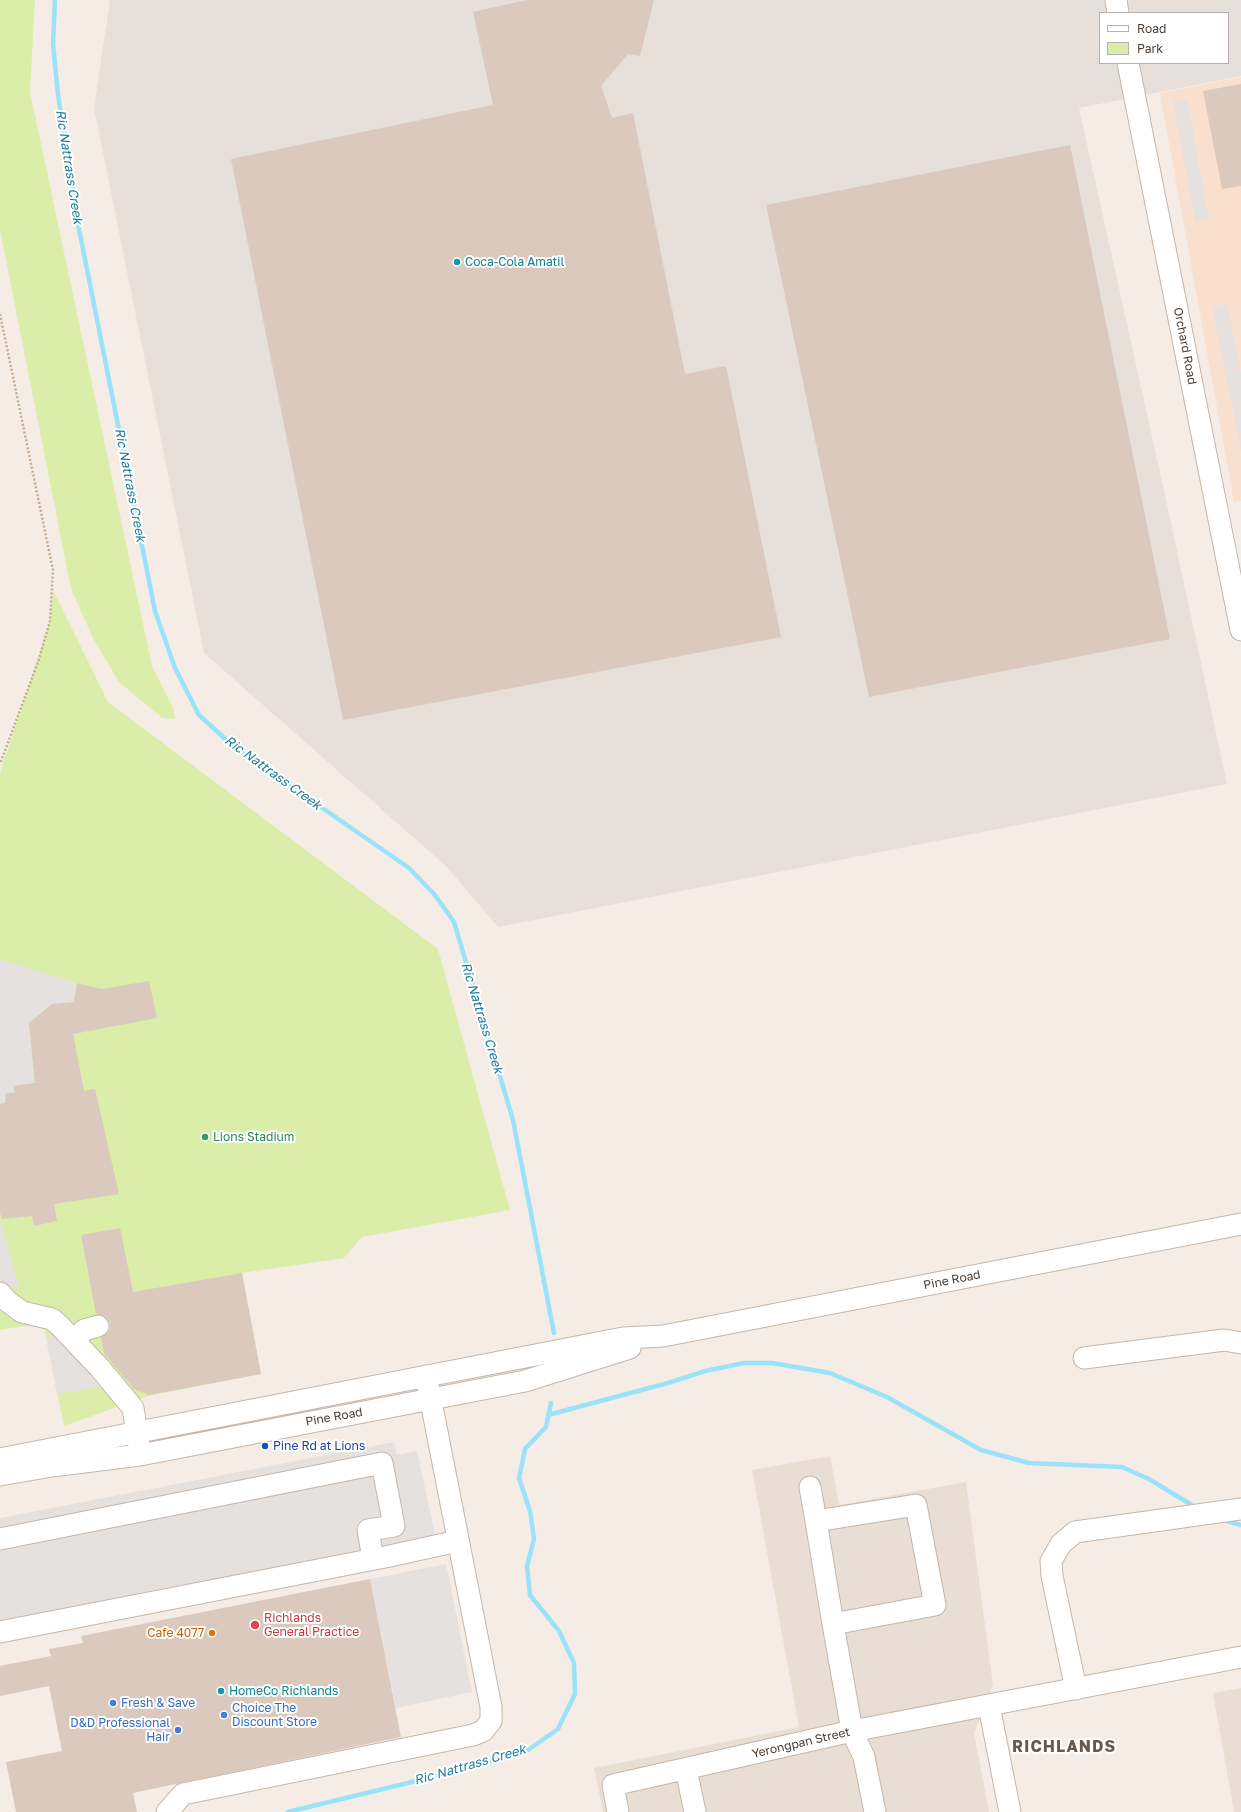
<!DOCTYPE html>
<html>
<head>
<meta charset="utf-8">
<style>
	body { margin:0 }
	#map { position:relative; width:1241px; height:1812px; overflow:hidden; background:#f5ede5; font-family:"Golos Text",sans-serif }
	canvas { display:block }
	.legend { position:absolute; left:1099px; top:12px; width:130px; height:52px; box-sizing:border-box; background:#fff; border:1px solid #b6b1ae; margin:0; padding:5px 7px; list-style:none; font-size:12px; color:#483d34 }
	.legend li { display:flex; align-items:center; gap:8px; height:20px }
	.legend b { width:20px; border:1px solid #b6b1ae }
</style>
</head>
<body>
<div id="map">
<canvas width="1241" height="1812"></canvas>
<ul class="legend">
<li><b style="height:5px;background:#fff"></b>Road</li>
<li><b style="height:11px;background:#daeea9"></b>Park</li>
</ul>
</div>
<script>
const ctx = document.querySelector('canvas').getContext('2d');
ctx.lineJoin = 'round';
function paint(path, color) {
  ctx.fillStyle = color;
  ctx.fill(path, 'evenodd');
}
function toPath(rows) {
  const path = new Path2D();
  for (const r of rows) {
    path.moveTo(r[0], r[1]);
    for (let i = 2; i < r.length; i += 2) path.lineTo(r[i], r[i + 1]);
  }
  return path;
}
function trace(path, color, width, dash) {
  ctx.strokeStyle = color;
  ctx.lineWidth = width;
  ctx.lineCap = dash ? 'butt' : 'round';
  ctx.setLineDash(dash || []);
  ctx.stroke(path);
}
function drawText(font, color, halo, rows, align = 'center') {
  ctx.font = font + ' "Golos Text",sans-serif';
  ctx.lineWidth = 4;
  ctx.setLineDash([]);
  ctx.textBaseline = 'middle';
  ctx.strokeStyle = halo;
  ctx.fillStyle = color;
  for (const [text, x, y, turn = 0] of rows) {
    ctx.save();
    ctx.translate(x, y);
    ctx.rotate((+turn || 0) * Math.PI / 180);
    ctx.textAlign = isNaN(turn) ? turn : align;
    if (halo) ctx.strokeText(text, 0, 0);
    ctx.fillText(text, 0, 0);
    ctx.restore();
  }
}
const residential = toPath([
	[830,1456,839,1505,966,1482,993,1685,974,1733,989,1812,603,1812,594,1768,799,1727,752,1470],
	[1241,1688,1241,1812,1234,1812,1213,1693]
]);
const commercial = toPath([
	[1241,77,1241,501,1234,502,1160,93]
]);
const industrial = toPath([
	[110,0,1241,0,1241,76,1079,108,1165,495,1227,784,498,927,447,867,204,653,94,108],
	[1100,13,1228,13,1228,63,1100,63]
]);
const green = toPath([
	[0,0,35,0,30,92,152,666,173,707,175,719,162,718,119,682,94,640,71,589,0,230],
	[53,590,108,702,438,949,510,1210,362,1237,344,1258,242,1273,261,1374,148,1396,64,1426,43,1323,0,1330,0,773,50,621]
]);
const parking = toPath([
	[1187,99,1209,220,1195,222,1173,101],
	[1227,304,1241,374,1241,451,1212,307],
	[0,959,77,983,74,1002,52,1004,29,1023,35,1083,14,1086,15,1093,6,1093,5,1103,0,1104],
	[0,1218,19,1287,0,1291],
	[60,1334,92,1368,98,1387,57,1394,46,1337],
	[394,1442,397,1455,417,1451,436,1539,0,1627,0,1518],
	[446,1564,472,1692,396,1708,370,1579]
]);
const stream = toPath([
	[55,0,53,44,58,95,78,224,155,611,175,668,199,715,233,746,409,868,435,895,454,922,513,1120,554,1333],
	[548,1415,668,1383,705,1371,744,1363,772,1363,830,1373,887,1397,981,1450,1029,1463,1122,1467,1149,1479,1195,1507],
	[1223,1520,1241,1525],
	[288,1812,449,1773,528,1750,558,1729,575,1694,574,1663,559,1631,530,1595,527,1566,534,1539,530,1511,519,1478,525,1449,546,1427,551,1403]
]);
const building = toPath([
	[527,0,654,0,640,56,628,54,601,86,612,118,633,113,685,374,726,366,781,637,343,720,231,159,493,105,473,12],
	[1241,84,1241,186,1222,189,1203,91],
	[1070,145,1170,639,869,697,766,205],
	[149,981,157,1018,73,1034,84,1091,95,1089,119,1194,54,1204,57,1221,34,1226,32,1216,2,1219,0,1213,0,1104,5,1103,6,1093,15,1093,13,1086,35,1083,29,1023,52,1004,74,1002,77,983,102,989],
	[120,1228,133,1292,242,1273,261,1374,149,1395,134,1389,104,1353,101,1338,107,1334,110,1329,110,1323,106,1317,96,1314,81,1235],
	[370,1579,401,1737,133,1793,137,1812,16,1812,6,1762,62,1751,49,1686,0,1696,0,1666,51,1656,49,1649,83,1643,81,1636]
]);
const path = toPath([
	[0,314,53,570,50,621,38,662,0,764]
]);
const minor = toPath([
	[1116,0,1118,13],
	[1128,63,1241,630],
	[0,1293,7,1301,22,1312,52,1319,60,1326,99,1367,133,1408,139,1446],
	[74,1341,84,1330,98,1326],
	[1084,1358,1224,1340,1241,1343],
	[0,1459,623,1338,663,1336,1241,1224],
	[0,1475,52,1466,140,1455,525,1381,630,1348],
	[810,1487,816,1521],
	[0,1539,382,1463,394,1526,368,1530,373,1559],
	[833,1624,935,1605,916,1505,816,1521,833,1624,852,1731,864,1757,875,1812],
	[0,1632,385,1557,458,1541],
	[1076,1689,1052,1576,1051,1561,1061,1544,1075,1532,1241,1509],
	[989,1706,1010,1812],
	[686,1769,695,1812],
	[167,1812,183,1794,473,1735,483,1731,491,1721,491,1707,426,1376],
	[618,1812,613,1785,852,1731,1241,1657]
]);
const markers = [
	[457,262,4,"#0f9aa8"],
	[205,1137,4,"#2e9e5b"],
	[265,1446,4,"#1a4fb4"],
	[255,1625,5,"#e0444e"],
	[212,1633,4,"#e8710a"],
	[221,1691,4,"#0f9aa8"],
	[113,1703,4,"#3f7fe0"],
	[224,1715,4,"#3f7fe0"],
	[178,1730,4,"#3f7fe0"]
];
const cultureNames = [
	["Coca-Cola Amatil",465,262],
	["HomeCo Richlands",229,1691]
];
const streetNames = [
	["Orchard Road",1185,346,79],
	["Pine Road",952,1280,-11],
	["Pine Road",334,1417,-10],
	["Yerongpan Street",801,1743,-13]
];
const leisureNames = [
	["Lions Stadium",213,1137]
];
const transitNames = [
	["Pine Rd at Lions",273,1446]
];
const healthNames = [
	["Richlands",264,1618],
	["General Practice",264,1632]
];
const foodNames = [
	["Cafe 4077",204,1633]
];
const shopNames = [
	["Fresh & Save",121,1703],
	["Choice The",232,1708],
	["Discount Store",232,1722],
	["D&D Professional",170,1723,"right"],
	["Hair",170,1737,"right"]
];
const waterNames = [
	["Ric Nattrass Creek",69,167,81],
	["Ric Nattrass Creek",130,485,79],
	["Ric Nattrass Creek",273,773,36],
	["Ric Nattrass Creek",482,1018,73],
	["Ric Nattrass Creek",470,1765,-16]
];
const districtNames = [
	["RICHLANDS",1064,1747]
];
paint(residential, '#e9ded3');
paint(commercial, '#f9dfce');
paint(industrial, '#e7dfda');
paint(green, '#daeea9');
paint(parking, '#e5e1de');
trace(stream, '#9ae2f8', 4.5);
paint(building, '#dac9bc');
trace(minor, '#c4b6aa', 23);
trace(path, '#c4ac96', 2.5, [2, 2]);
trace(minor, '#fff', 21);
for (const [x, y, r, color] of markers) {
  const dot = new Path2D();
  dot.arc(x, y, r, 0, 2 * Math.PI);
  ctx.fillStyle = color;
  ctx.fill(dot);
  trace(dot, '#fff', 1.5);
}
drawText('12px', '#0d838f', '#fff', cultureNames, 'left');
drawText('12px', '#483d34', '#fff', streetNames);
drawText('12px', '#27864d', '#fff', leisureNames, 'left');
drawText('12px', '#164399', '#fff', transitNames, 'left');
drawText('12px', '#be3a42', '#fff', healthNames, 'left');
drawText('12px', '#c56008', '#fff', foodNames, 'right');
drawText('12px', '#366cbe', '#fff', shopNames, 'left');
drawText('italic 13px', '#1e7d9d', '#fff', waterNames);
ctx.letterSpacing = '1px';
drawText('bold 16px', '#6c584a', '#fff', districtNames);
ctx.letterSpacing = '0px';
</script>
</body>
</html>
